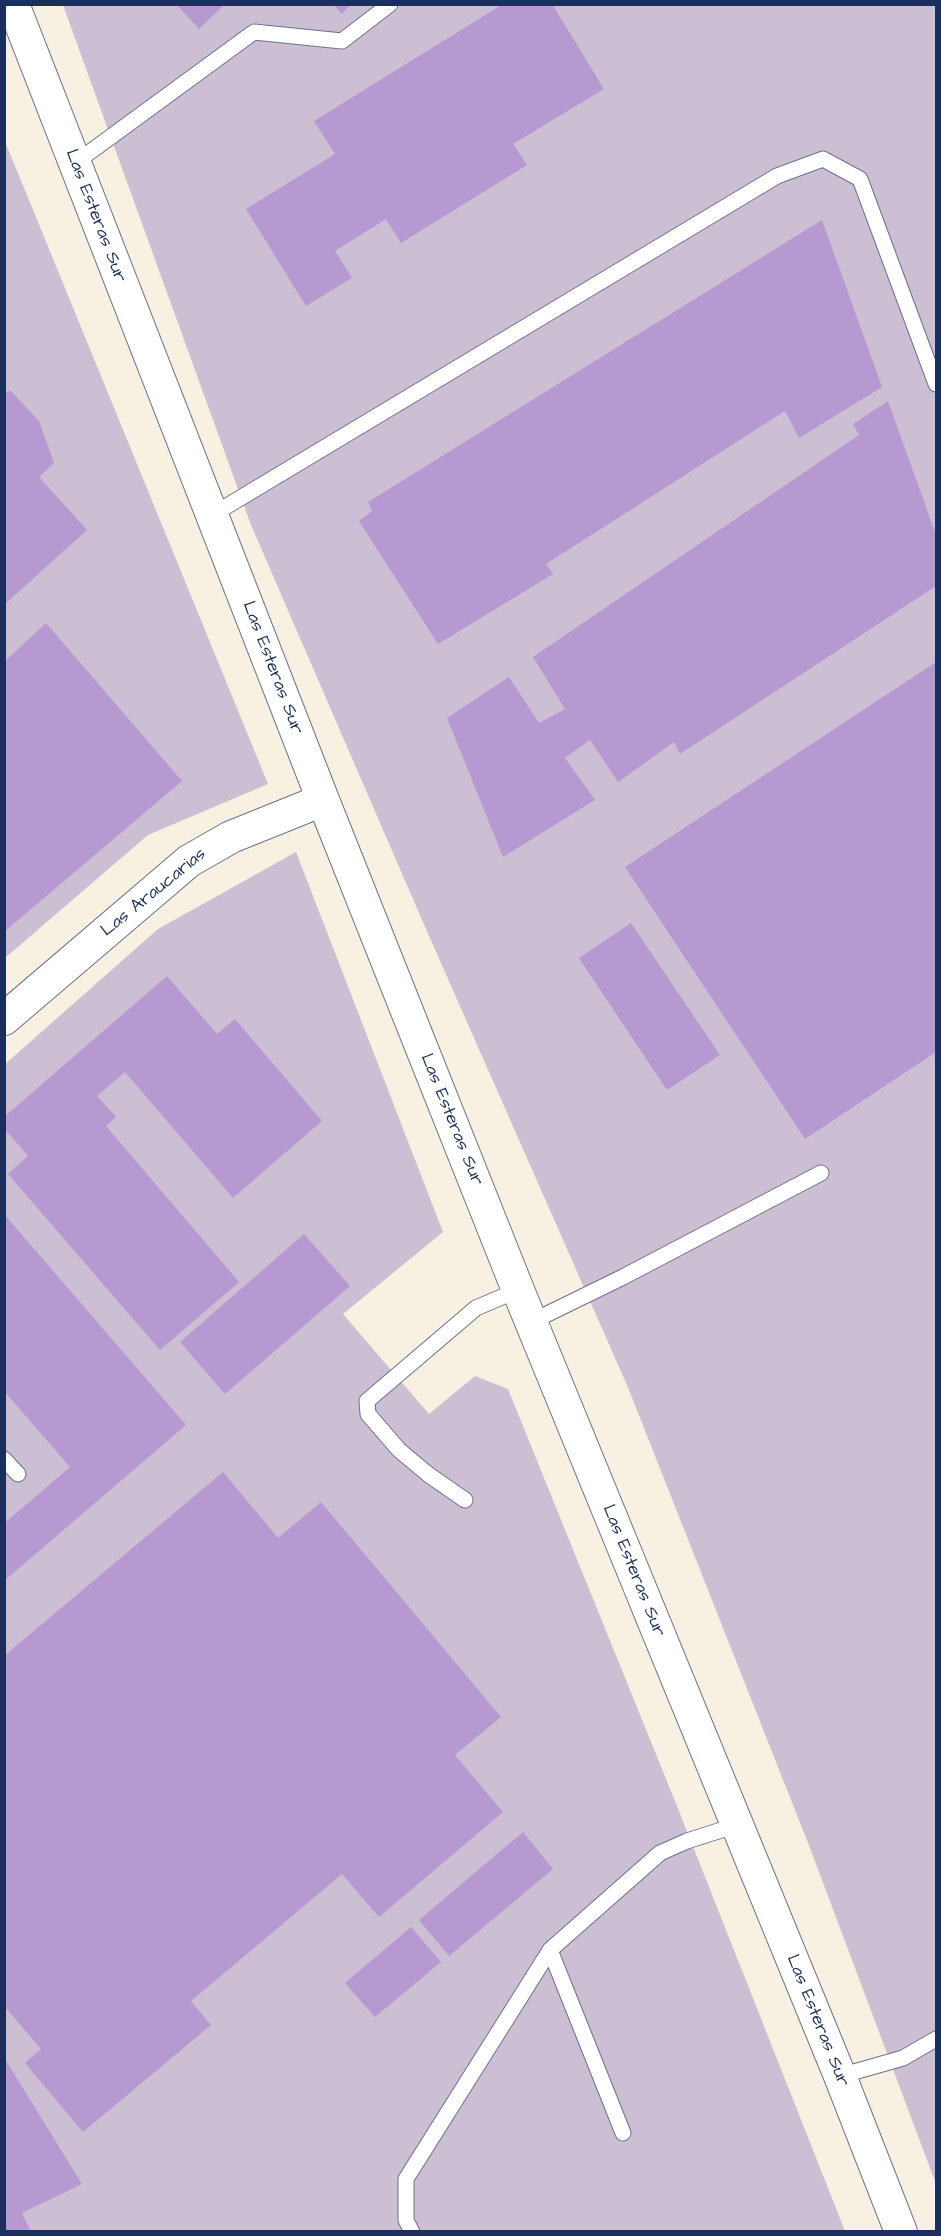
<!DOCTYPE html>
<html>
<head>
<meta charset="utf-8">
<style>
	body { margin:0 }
	#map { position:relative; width:941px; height:2236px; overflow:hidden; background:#f8f0e0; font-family:"Architects Daughter",sans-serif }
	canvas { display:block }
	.frame { position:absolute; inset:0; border:6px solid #1b2f5e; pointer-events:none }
</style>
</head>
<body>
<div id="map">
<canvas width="941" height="2236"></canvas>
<div class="frame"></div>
</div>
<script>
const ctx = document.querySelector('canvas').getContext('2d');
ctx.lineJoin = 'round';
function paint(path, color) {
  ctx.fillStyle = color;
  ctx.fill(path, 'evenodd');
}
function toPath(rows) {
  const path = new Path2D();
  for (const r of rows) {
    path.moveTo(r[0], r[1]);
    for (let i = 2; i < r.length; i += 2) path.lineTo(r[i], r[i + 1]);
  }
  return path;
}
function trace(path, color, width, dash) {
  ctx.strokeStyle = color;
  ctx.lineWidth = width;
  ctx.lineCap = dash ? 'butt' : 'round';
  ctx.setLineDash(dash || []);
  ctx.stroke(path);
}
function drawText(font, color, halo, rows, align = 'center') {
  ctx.font = font + ' "Architects Daughter",sans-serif';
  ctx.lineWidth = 5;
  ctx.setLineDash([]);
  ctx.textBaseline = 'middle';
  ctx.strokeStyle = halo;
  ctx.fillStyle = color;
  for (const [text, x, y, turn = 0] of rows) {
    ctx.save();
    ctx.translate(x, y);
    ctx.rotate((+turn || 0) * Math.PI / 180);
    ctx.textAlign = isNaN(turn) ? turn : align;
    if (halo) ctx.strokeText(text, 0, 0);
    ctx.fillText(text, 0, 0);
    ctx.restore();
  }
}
const industrial = toPath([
	[63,5,936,5,936,2184,810,1848,627,1385,426,929,251,525],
	[4,139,268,784,148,835,5,958],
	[296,852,443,1232,343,1314,429,1414,475,1376,508,1389,677,1806,845,2231,5,2231,4,1065,158,929]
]);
const building = toPath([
	[176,4,225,4,199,29],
	[333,4,351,4,342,14],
	[503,4,552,4,604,89,513,144,527,165,401,243,386,219,335,251,352,278,306,306,246,209,335,154,314,121],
	[822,220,882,387,799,438,785,411,546,564,553,574,438,644,359,521,372,511,368,502],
	[10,390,39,421,54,463,39,477,87,530,4,605,4,395],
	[888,401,936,535,936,586,680,754,674,742,618,782,590,740,565,758,595,800,503,857,447,718,509,677,539,723,565,709,533,657,859,435,853,424],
	[46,623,182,781,4,932,4,662],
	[936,662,936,1052,805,1139,625,867],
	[631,923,720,1055,667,1090,579,958],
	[167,976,217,1034,235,1019,322,1121,233,1198,125,1072,97,1096,116,1117,106,1126,239,1282,160,1350,8,1174,28,1156,4,1128,4,1117],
	[4,1214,186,1425,4,1581,4,1518,7,1521,70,1467,4,1391],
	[304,1234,350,1286,225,1394,180,1342],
	[223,1472,278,1538,321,1502,501,1717,455,1755,503,1812,379,1917,342,1874,191,2001,211,2025,83,2132,25,2063,41,2049,4,2006,4,1656],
	[523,1832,553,1869,449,1956,419,1920],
	[411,1927,441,1962,375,2017,345,1983],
	[5,2059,82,2184,22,2213,31,2232,5,2232]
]);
const lane = toPath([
	[75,163,254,32,342,41,390,4],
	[212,515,777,176,823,159,860,179,936,384],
	[531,1322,623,1277,821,1173],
	[4,1459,18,1474],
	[465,1500,429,1475,399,1450,368,1414,367,1401,476,1308,518,1290],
	[550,1950,623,2133],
	[840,2076,903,2058,936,2039],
	[412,2232,406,2220,406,2179,550,1950,660,1853,687,1841,737,1825]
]);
const street = toPath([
	[13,4,323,800,518,1290,840,2076,901,2232],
	[4,1019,189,861,231,837,323,800]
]);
const streetNames = [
	["Las Esteras Sur",95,216,69],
	["Las Esteras Sur",272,668,69],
	["Las Araucarias",154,893,-39],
	["Las Esteras Sur",451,1120,68],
	["Las Esteras Sur",633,1571,68],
	["Las Esteras Sur",817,2021,68]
];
paint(industrial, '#ccbfd4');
paint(building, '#b699d0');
trace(lane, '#68738c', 17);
trace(street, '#68738c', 34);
trace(lane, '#fff', 15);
trace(street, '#fff', 32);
drawText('18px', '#1b2f5e', '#fff', streetNames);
</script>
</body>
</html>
